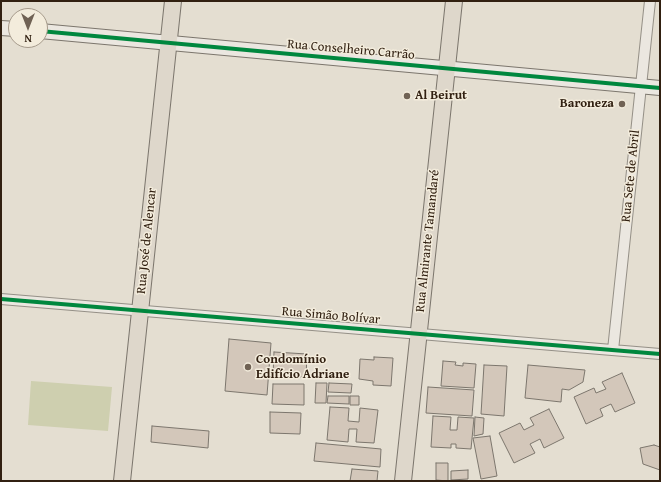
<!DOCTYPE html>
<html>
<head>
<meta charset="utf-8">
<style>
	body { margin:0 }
	#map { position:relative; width:661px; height:482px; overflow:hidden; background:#e4ded1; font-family:"Gentium Book Plus",serif }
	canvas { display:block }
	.frame { position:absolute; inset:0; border:2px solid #312011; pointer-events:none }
	.north { position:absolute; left:8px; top:8px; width:40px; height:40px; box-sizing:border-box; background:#f3ecdc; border:1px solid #a59a8b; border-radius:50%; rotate:180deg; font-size:11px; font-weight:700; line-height:16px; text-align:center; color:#312011 }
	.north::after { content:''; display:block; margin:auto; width:14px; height:18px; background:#706254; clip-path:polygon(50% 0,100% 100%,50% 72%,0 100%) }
</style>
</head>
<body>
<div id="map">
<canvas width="661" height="482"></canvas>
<div class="frame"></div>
<div class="north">N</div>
</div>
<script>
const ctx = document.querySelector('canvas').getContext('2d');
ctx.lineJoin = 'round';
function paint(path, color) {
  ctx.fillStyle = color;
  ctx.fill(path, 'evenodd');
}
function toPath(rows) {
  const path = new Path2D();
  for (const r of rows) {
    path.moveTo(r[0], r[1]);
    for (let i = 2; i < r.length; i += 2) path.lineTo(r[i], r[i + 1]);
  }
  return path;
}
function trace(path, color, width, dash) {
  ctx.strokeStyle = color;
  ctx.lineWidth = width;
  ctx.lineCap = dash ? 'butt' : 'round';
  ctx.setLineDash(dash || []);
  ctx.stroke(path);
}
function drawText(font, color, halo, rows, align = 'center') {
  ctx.font = font + ' "Gentium Book Plus",serif';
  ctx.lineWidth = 3;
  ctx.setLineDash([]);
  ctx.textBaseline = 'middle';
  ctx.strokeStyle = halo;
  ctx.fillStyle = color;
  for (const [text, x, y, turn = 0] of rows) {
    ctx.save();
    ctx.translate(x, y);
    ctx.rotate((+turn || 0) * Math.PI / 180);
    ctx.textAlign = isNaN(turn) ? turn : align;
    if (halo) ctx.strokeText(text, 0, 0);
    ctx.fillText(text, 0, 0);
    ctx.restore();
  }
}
const green = toPath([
	[31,381,112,387,108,431,28,425]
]);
const building = toPath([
	[229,339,271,343,267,395,225,391,229,339],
	[274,352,307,354,306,377,273,376,274,352],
	[374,357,393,358,391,386,373,385,373,381,359,379,360,359,374,360,374,357],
	[443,361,456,362,455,365,463,366,463,363,476,364,474,388,441,386,443,361],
	[484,365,507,366,504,416,481,414,484,365],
	[528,365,585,370,583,382,569,390,562,389,561,402,525,398,528,365],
	[622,373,635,403,615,412,611,404,600,409,603,416,586,424,574,397,594,388,596,393,606,389,602,382,622,373],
	[316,383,327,383,326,403,315,403,316,383],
	[329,383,352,384,351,393,328,392,329,383],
	[273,384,304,384,304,405,272,404,273,384],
	[428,387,474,390,472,416,426,413,428,387],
	[328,396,349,396,349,404,327,403,328,396],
	[350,396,359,396,359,405,350,405,350,396],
	[330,407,349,408,348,421,359,422,360,408,378,410,374,443,356,442,357,429,349,429,348,442,327,440,330,407],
	[549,409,564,438,544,448,540,439,530,444,535,453,514,463,499,433,520,423,524,430,534,425,530,418,549,409],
	[270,412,301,413,300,434,270,433,270,412],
	[433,416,451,417,450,430,457,430,458,417,474,418,471,449,456,448,456,444,451,444,451,448,431,447,433,416],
	[475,417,484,418,483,434,474,436,475,417],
	[152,426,209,431,208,448,151,442,152,426],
	[490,436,497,476,481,479,473,438,490,436],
	[316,443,381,449,380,467,314,461,316,443],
	[654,445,660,447,660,470,643,464,640,448,654,445],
	[436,463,448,463,448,481,436,480,436,463],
	[352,469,378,471,377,481,350,481,352,469],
	[468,470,468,479,451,480,451,471,468,470]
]);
const street = toPath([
	[1,299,660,354],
	[613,350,650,1]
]);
const secondary = toPath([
	[1,28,16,29],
	[40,31,660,88]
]);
const primary = toPath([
	[122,481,173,1],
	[403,481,454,1]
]);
const cycleway = toPath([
	[40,31,660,88],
	[1,299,660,354]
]);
const markers = [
	[407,96,4,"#706254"],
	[622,104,4,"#706254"],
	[248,367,4,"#706254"]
];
const streetNames = [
	["Rua Conselheiro Carrão",351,50,5],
	["Rua Sete de Abril",631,176,-84],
	["Rua José de Alencar",147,241,-84],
	["Rua Almirante Tamandaré",428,241,-84],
	["Rua Simão Bolívar",331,316,5]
];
const poiNames = [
	["Al Beirut",415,96],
	["Baroneza",614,104,"right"],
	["Condomínio",256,360],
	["Edifício Adriane",256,375]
];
paint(green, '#cecfaf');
paint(building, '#d3c7ba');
trace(building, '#7c766d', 1);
trace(street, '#959087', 12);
trace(secondary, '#7c766d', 16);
trace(primary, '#7c766d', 18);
trace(street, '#ebe7e0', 10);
trace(secondary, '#ebe7e0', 14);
trace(primary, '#ded7cb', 16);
trace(cycleway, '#00873e', 4);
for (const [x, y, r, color] of markers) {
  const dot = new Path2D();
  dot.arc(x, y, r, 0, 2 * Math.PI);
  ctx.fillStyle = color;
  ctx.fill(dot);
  trace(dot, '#f3ecdc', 1.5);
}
drawText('13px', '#312011', '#f3ecdc', streetNames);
drawText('bold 13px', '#312011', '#f3ecdc', poiNames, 'left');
</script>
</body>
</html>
